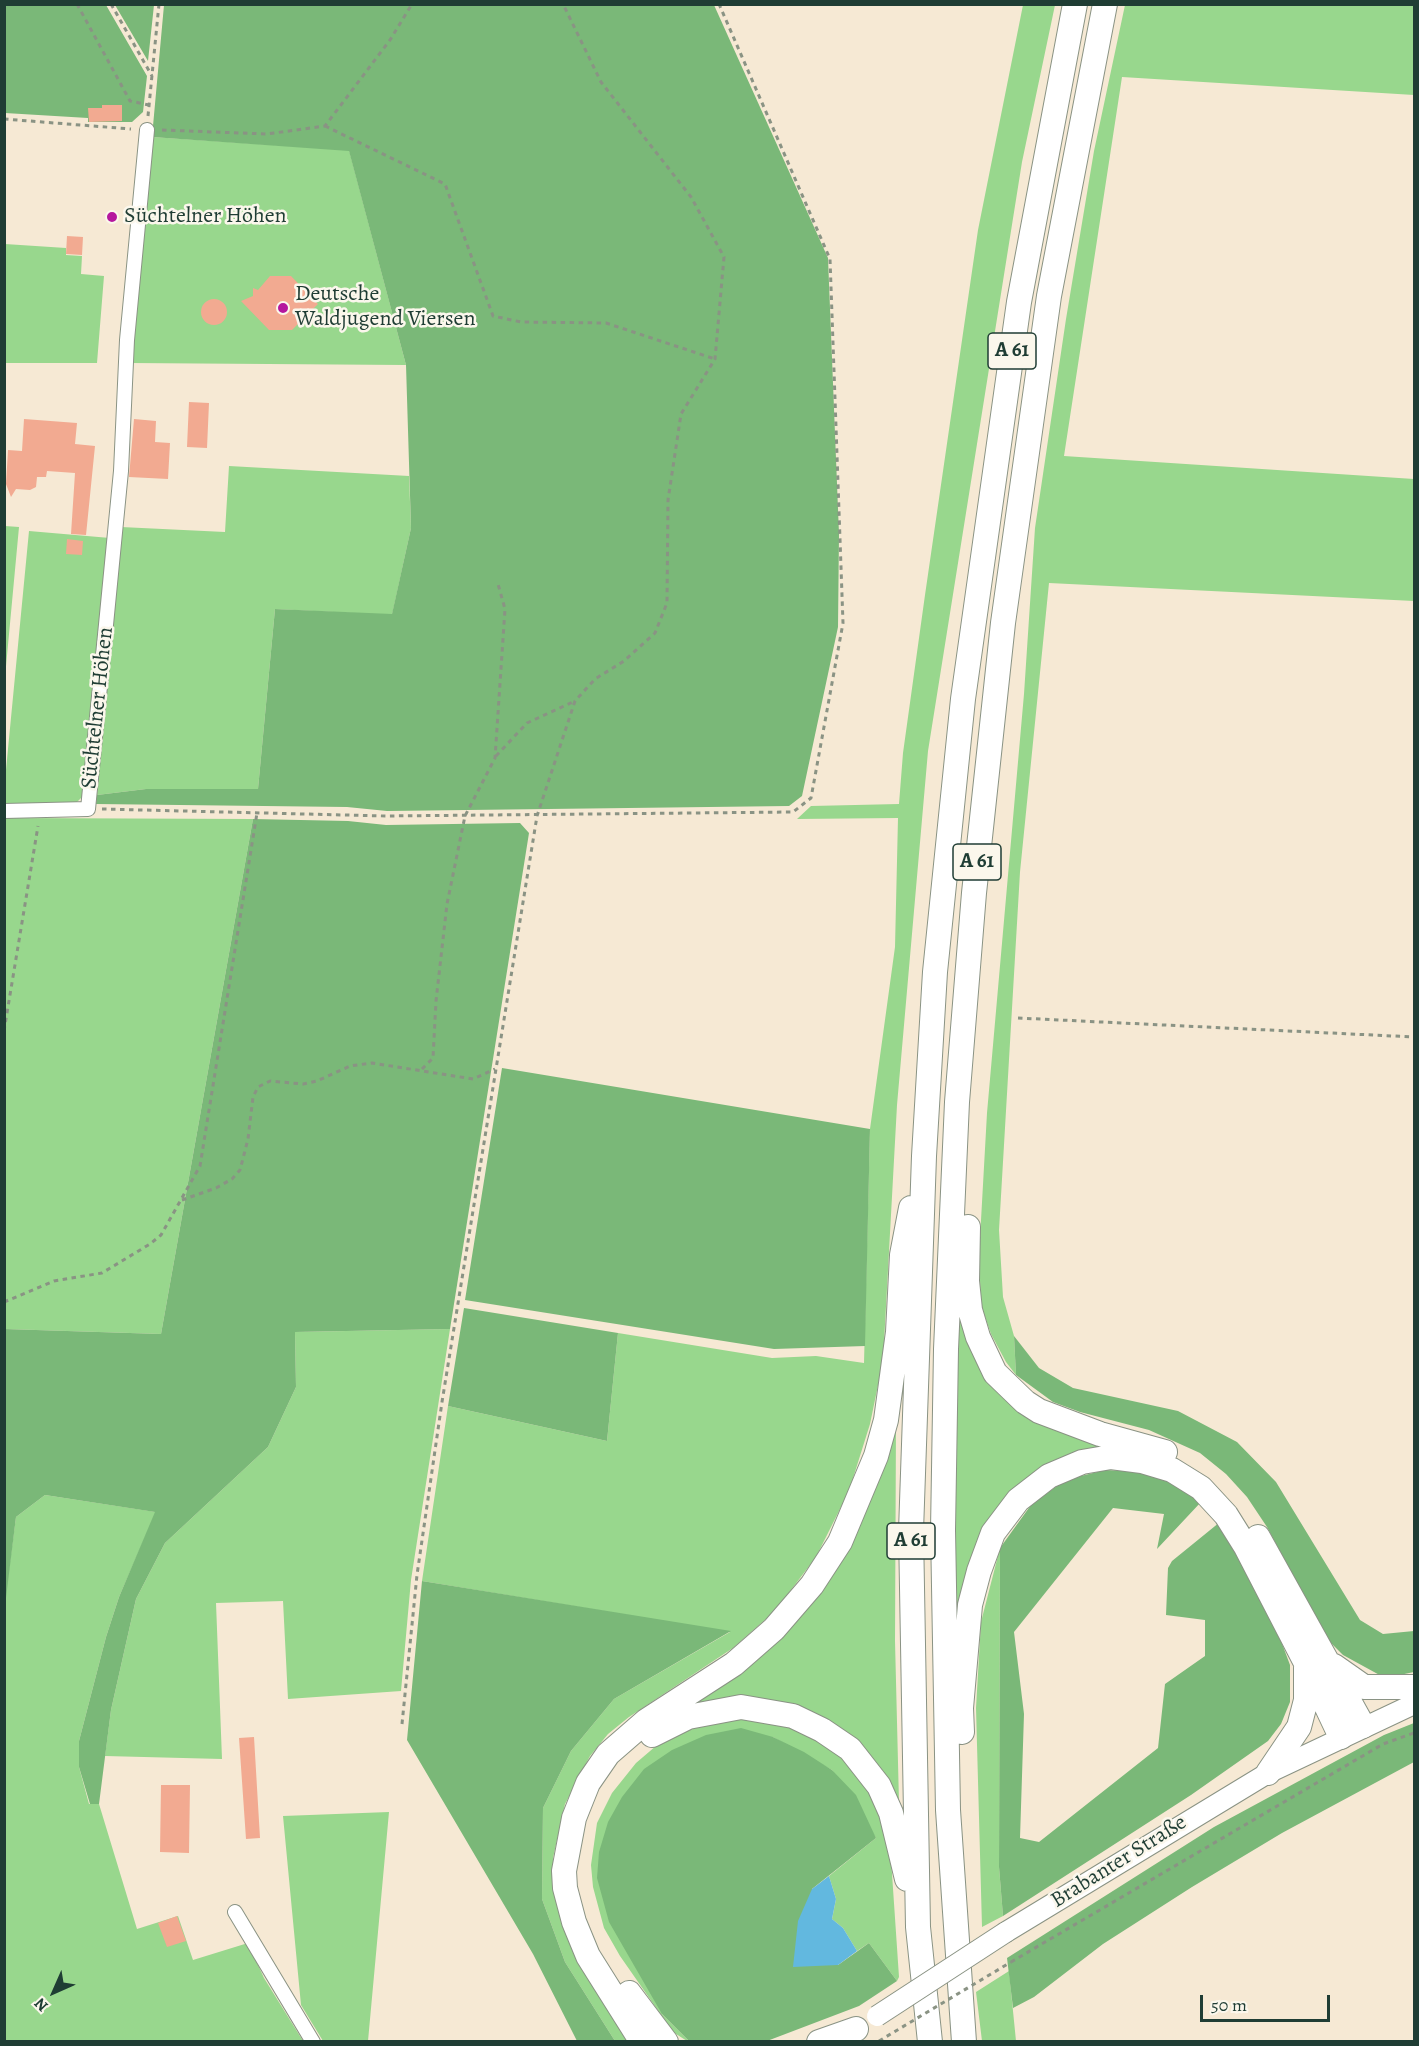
<!DOCTYPE html>
<html>
<head>
<meta charset="utf-8">
<style>
	body { margin:0 }
	#map { position:relative; width:1419px; height:2046px; overflow:hidden; background:#f6e9d4; font-family:Alegreya,serif }
	canvas { display:block }
	.frame { position:absolute; inset:0; border:6px solid #1f3d34; pointer-events:none }
	.north { position:absolute; left:24px; top:1962px; width:60px; height:60px; -webkit-text-stroke:4px #fbf7ec; paint-order:stroke; rotate:225deg; font-size:16px; font-weight:700; line-height:24px; text-align:center; color:#1f3d34 }
	.north::after { content:''; display:block; margin:auto; width:21px; height:27px; background:#1f3d34; clip-path:polygon(50% 0,100% 100%,50% 72%,0 100%) }
	.scale { position:absolute; left:1200px; top:1995px; width:130px; height:27px; box-sizing:border-box; border:3px solid #1f3d34; border-top:0; padding-left:8px; font-size:18px; line-height:21px; white-space:nowrap; color:#1f3d34; -webkit-text-stroke:4px #fbf7ec; paint-order:stroke }
</style>
</head>
<body>
<div id="map">
<canvas width="1419" height="2046"></canvas>
<div class="frame"></div>
<div class="north">N</div>
<div class="scale">50 m</div>
</div>
<script>
const ctx = document.querySelector('canvas').getContext('2d');
ctx.lineJoin = 'round';
function paint(path, color) {
  ctx.fillStyle = color;
  ctx.fill(path, 'evenodd');
}
function toPath(rows) {
  const path = new Path2D();
  for (const r of rows) {
    if (r.length === 3) {
      path.moveTo(r[0] + r[2], r[1]);
      path.arc(r[0], r[1], r[2], 0, 2 * Math.PI);
      continue;
    }
    path.moveTo(r[0], r[1]);
    for (let i = 2; i < r.length; i += 2) path.lineTo(r[i], r[i + 1]);
  }
  return path;
}
function trace(path, color, width, dash) {
  ctx.strokeStyle = color;
  ctx.lineWidth = width;
  ctx.lineCap = dash ? 'butt' : 'round';
  ctx.setLineDash(dash || []);
  ctx.stroke(path);
}
function drawText(font, color, halo, rows, align = 'center') {
  ctx.font = font + ' Alegreya,serif';
  ctx.lineWidth = 5;
  ctx.setLineDash([]);
  ctx.textBaseline = 'middle';
  ctx.strokeStyle = halo;
  ctx.fillStyle = color;
  for (const [text, x, y, turn = 0] of rows) {
    ctx.save();
    ctx.translate(x, y);
    ctx.rotate((+turn || 0) * Math.PI / 180);
    ctx.textAlign = isNaN(turn) ? turn : align;
    if (halo) ctx.strokeText(text, 0, 0);
    ctx.fillText(text, 0, 0);
    ctx.restore();
  }
}
const green = toPath([
	[1023,5,1055,5,1022,162,928,751,897,1105,883,1361,870,1424,849,1491,816,1557,775,1611,733,1648,629,1717,608,1734,590,1756,565,1804,553,1858,556,1892,566,1934,586,1976,628,2041,615,2041,565,1962,542,1899,543,1808,571,1751,614,1699,730,1632,422,1581,448,1406,607,1441,618,1333,772,1358,816,1356,864,1363,870,1129,895,947,898,818,797,819,811,806,899,804,903,753,925,595,978,230],
	[1125,5,1414,5,1414,95,1122,77,1064,456,1414,479,1414,601,1049,583,1020,872,999,1230,1003,1297,1014,1336,1016,1375,1006,1362,991,1334,981,1305,979,1256,987,1113,1024,694,1035,528,1066,319,1094,151],
	[152,137,349,150,406,365,130,363],
	[5,244,66,248,66,255,82,256,81,274,104,276,97,363,5,363],
	[229,466,409,476,411,528,392,615,275,609,258,789,146,789,97,795,121,527,225,532],
	[5,526,19,527,5,677,4,526],
	[29,531,110,538,86,793,75,804,5,805,5,780],
	[5,818,253,819,161,1334,5,1329],
	[959,1283,986,1367,1126,1450,1027,1484,956,1624,953,1489],
	[450,1329,411,1580,401,1691,288,1699,283,1601,216,1603,222,1759,105,1756,111,1710,136,1599,165,1543,268,1447,296,1387,295,1332],
	[896,1421,895,1641,899,1803,805,1712,679,1712,807,1603],
	[45,1495,156,1512,119,1597,106,1637,79,1741,79,1767,89,1804,99,1804,137,1929,178,1916,193,1960,248,1943,264,1978,303,2041,5,2042,4,1606,16,1517],
	[1000,1548,999,1867,1003,1916,982,1927,976,1708,981,1622],
	[757,1718,783,1724,813,1736,840,1757,867,1785,879,1815,891,1859,899,1977,897,1981,869,1943,857,1951,843,1928,832,1919,836,1899,829,1876,876,1838,832,1770,773,1737,662,2014,689,2041,687,2041,673,2032,620,1956,604,1928,593,1887,591,1865,597,1823,612,1793,636,1763,663,1740,709,1723],
	[389,1812,368,2041,323,2041,301,2005,283,1816],
	[1009,1971,1016,2041,982,2041,976,1992]
]);
const forest = toPath([
	[4,5,106,5,147,76,143,112,132,122,88,122,88,118,5,113],
	[115,5,154,5,148,61],
	[164,5,714,5,828,258,839,534,838,627,802,796,789,806,387,811,347,807,96,804,97,795,146,789,258,789,275,609,392,614,411,528,406,365,349,151,152,137],
	[253,819,348,821,386,825,520,823,529,833,450,1329,295,1332,296,1387,268,1447,165,1543,136,1599,111,1710,99,1804,90,1804,79,1767,79,1741,106,1637,119,1597,155,1512,45,1495,16,1517,5,1606,5,1329,161,1334],
	[502,1068,870,1129,865,1346,774,1349,465,1300],
	[464,1308,618,1333,607,1441,448,1406],
	[1014,1336,1039,1368,1073,1388,1178,1411,1237,1442,1276,1482,1360,1620,1383,1634,1414,1631,1414,1672,1385,1678,1343,1655,1327,1639,1267,1527,1247,1497,1226,1474,1200,1453,1149,1430,1080,1412,1053,1402,1016,1375],
	[1105,1470,1149,1472,1179,1486,1201,1502,1157,1549,1164,1514,1113,1508,1014,1632,1024,1714,1020,1838,1039,1842,1158,1748,1165,1684,1205,1656,1205,1620,1166,1615,1168,1568,1172,1561,1220,1522,1274,1622,1290,1665,1290,1702,1281,1724,1268,1741,1191,1795,1003,1916,999,1867,1000,1548,1031,1505,1065,1480],
	[422,1581,731,1631,614,1699,571,1751,543,1808,542,1899,565,1962,615,2041,577,2041,533,1954,407,1740],
	[1414,1723,1414,1762,1282,1833,1192,1887,1103,1944,1034,1997,1013,2008,1007,1958,1214,1827,1384,1735],
	[741,1728,773,1737,804,1752,832,1770,856,1795,876,1838,812,1889,838,1965,869,1943,897,1981,859,2006,767,2041,689,2041,662,2014,609,1922,597,1878,599,1852,608,1822,622,1797,644,1769,672,1750,706,1735]
]);
const water = toPath([
	[829,1876,836,1899,832,1919,843,1928,857,1951,838,1965,793,1967,798,1921,812,1889]
]);
const building = toPath([
	[102,105,122,105,122,121,89,122,88,108,102,108],
	[67,236,83,237,82,255,66,254],
	[270,276,291,276,318,304,292,330,269,330,241,301,253,296,253,288,258,290],
	[214,312,13],
	[189,402,209,403,207,448,187,447],
	[24,419,77,423,75,444,95,446,86,535,71,534,75,473,47,471,46,477,37,477,36,487,30,490,16,489,11,497,6,484,8,450,22,451],
	[134,419,156,421,155,442,170,443,168,479,129,477],
	[67,539,83,541,82,555,66,554],
	[254,1737,260,1838,246,1839,239,1738],
	[161,1785,190,1785,189,1853,160,1852],
	[177,1916,186,1941,167,1947,158,1923]
]);
const path = toPath([
	[77,4,130,101,149,105],
	[111,4,152,76],
	[148,116,159,4],
	[4,119,131,129],
	[325,126,445,184,493,316,521,322,606,323,715,359],
	[162,130,267,134,325,126,390,40,412,4],
	[496,756,527,723,575,701],
	[102,809,386,816,793,812,811,798,843,623,830,259,719,4],
	[1018,1018,1414,1037],
	[4,1031,38,826],
	[422,1069,433,1058,436,1001,447,904,465,816,495,758,505,609,498,584],
	[182,1200,216,1188,232,1179,240,1170,248,1139,253,1097,258,1087,270,1081,303,1084,317,1081,350,1066,372,1063,473,1079,495,1069],
	[4,1302,54,1281,102,1273,150,1244,161,1235,200,1166,257,813],
	[402,1724,417,1575,442,1402,537,816,575,701,595,679,624,661,655,633,667,603,668,500,681,414,715,359,724,257,691,197,601,82,563,4],
	[1011,1962,1383,1744,1414,1733],
	[879,2042,879,2041]
]);
const minor = toPath([
	[4,811,88,809,121,471,127,340,147,130],
	[235,1912,313,2042]
]);
const secondary = toPath([
	[1006,1932,1268,1773,1414,1704]
]);
const motorway = toPath([
	[968,1227,967,1281,970,1310,978,1337,995,1373,1025,1402,1039,1411,1100,1434,1165,1452],
	[1258,1537,1363,1726],
	[1334,1666,1364,1687,1414,1687],
	[962,1732,961,1708,970,1605,979,1571,993,1533,1018,1500,1049,1476,1082,1462,1111,1457,1142,1461,1172,1470,1201,1488,1226,1515,1246,1547,1306,1663,1341,1737],
	[652,1735,688,1717,741,1707,793,1716,822,1730,850,1749,879,1786,891,1813,907,1879],
	[1268,1773,1299,1727,1306,1700,1306,1668],
	[629,1993,666,2042],
	[642,2042,588,1956,574,1922,565,1888,564,1871,574,1818,588,1783,608,1754,646,1721,734,1664,774,1629,812,1585,840,1542,876,1456,886,1420,898,1332,902,1255,911,1208],
	[819,2042,856,2029],
	[930,2042,918,1927,911,1531,924,1156,935,972,963,699,1019,302,1075,4],
	[964,2042,948,1810,943,1530,946,1349,957,1102,974,893,1003,623,1049,296,1105,4]
]);
const pathBridge = toPath([
	[879,2041,1011,1962]
]);
const secondaryBridge = toPath([
	[877,2016,1006,1932]
]);
const markers = [
	[112,217,6,"#b5179e"],
	[283,308,6,"#b5179e"]
];
const shields = [
	[1012,351,48],
	[977,862,48],
	[911,1541,48]
];
const shieldNames = [
	["A 61",1012,351],
	["A 61",977,862],
	["A 61",911,1541]
];
const poiNames = [
	["Süchtelner Höhen",124,217],
	["Deutsche",295,295],
	["Waldjugend Viersen",295,320]
];
const streetNames = [
	["Süchtelner Höhen",98,708,-84],
	["Brabanter Straße",1119,1862,-32]
];
paint(green, '#98d78d');
paint(forest, '#7ab878');
paint(water, '#62b8df');
paint(building, '#f2aa91');
trace(minor, '#8a9384', 16);
trace(secondary, '#8a9384', 22);
trace(motorway, '#8a9384', 26);
trace(path, '#8a9384', 3, [4.5, 4.5]);
trace(minor, '#fff', 14);
trace(secondary, '#fff', 20);
trace(motorway, '#fff', 24);
trace(secondaryBridge, '#8a9384', 22, []);
trace(pathBridge, '#8a9384', 3, [4.5, 4.5]);
trace(secondaryBridge, '#fff', 20);
for (const [x, y, r, color] of markers) {
  const dot = new Path2D();
  dot.arc(x, y, r, 0, 2 * Math.PI);
  ctx.fillStyle = color;
  ctx.fill(dot);
  trace(dot, '#fbf7ec', 2);
}
for (const [x, y, w] of shields) {
  const box = new Path2D();
  box.roundRect(x - w / 2, y - 18, w, 36, 4.5);
  ctx.fillStyle = '#fbf7ec';
  ctx.fill(box);
  trace(box, '#1f3d34', 1.5);
}
drawText('bold 21px', '#1f3d34', null, shieldNames);
drawText('22px', '#1f3d34', '#fbf7ec', poiNames, 'left');
drawText('22px', '#1f3d34', '#fbf7ec', streetNames);
</script>
</body>
</html>
